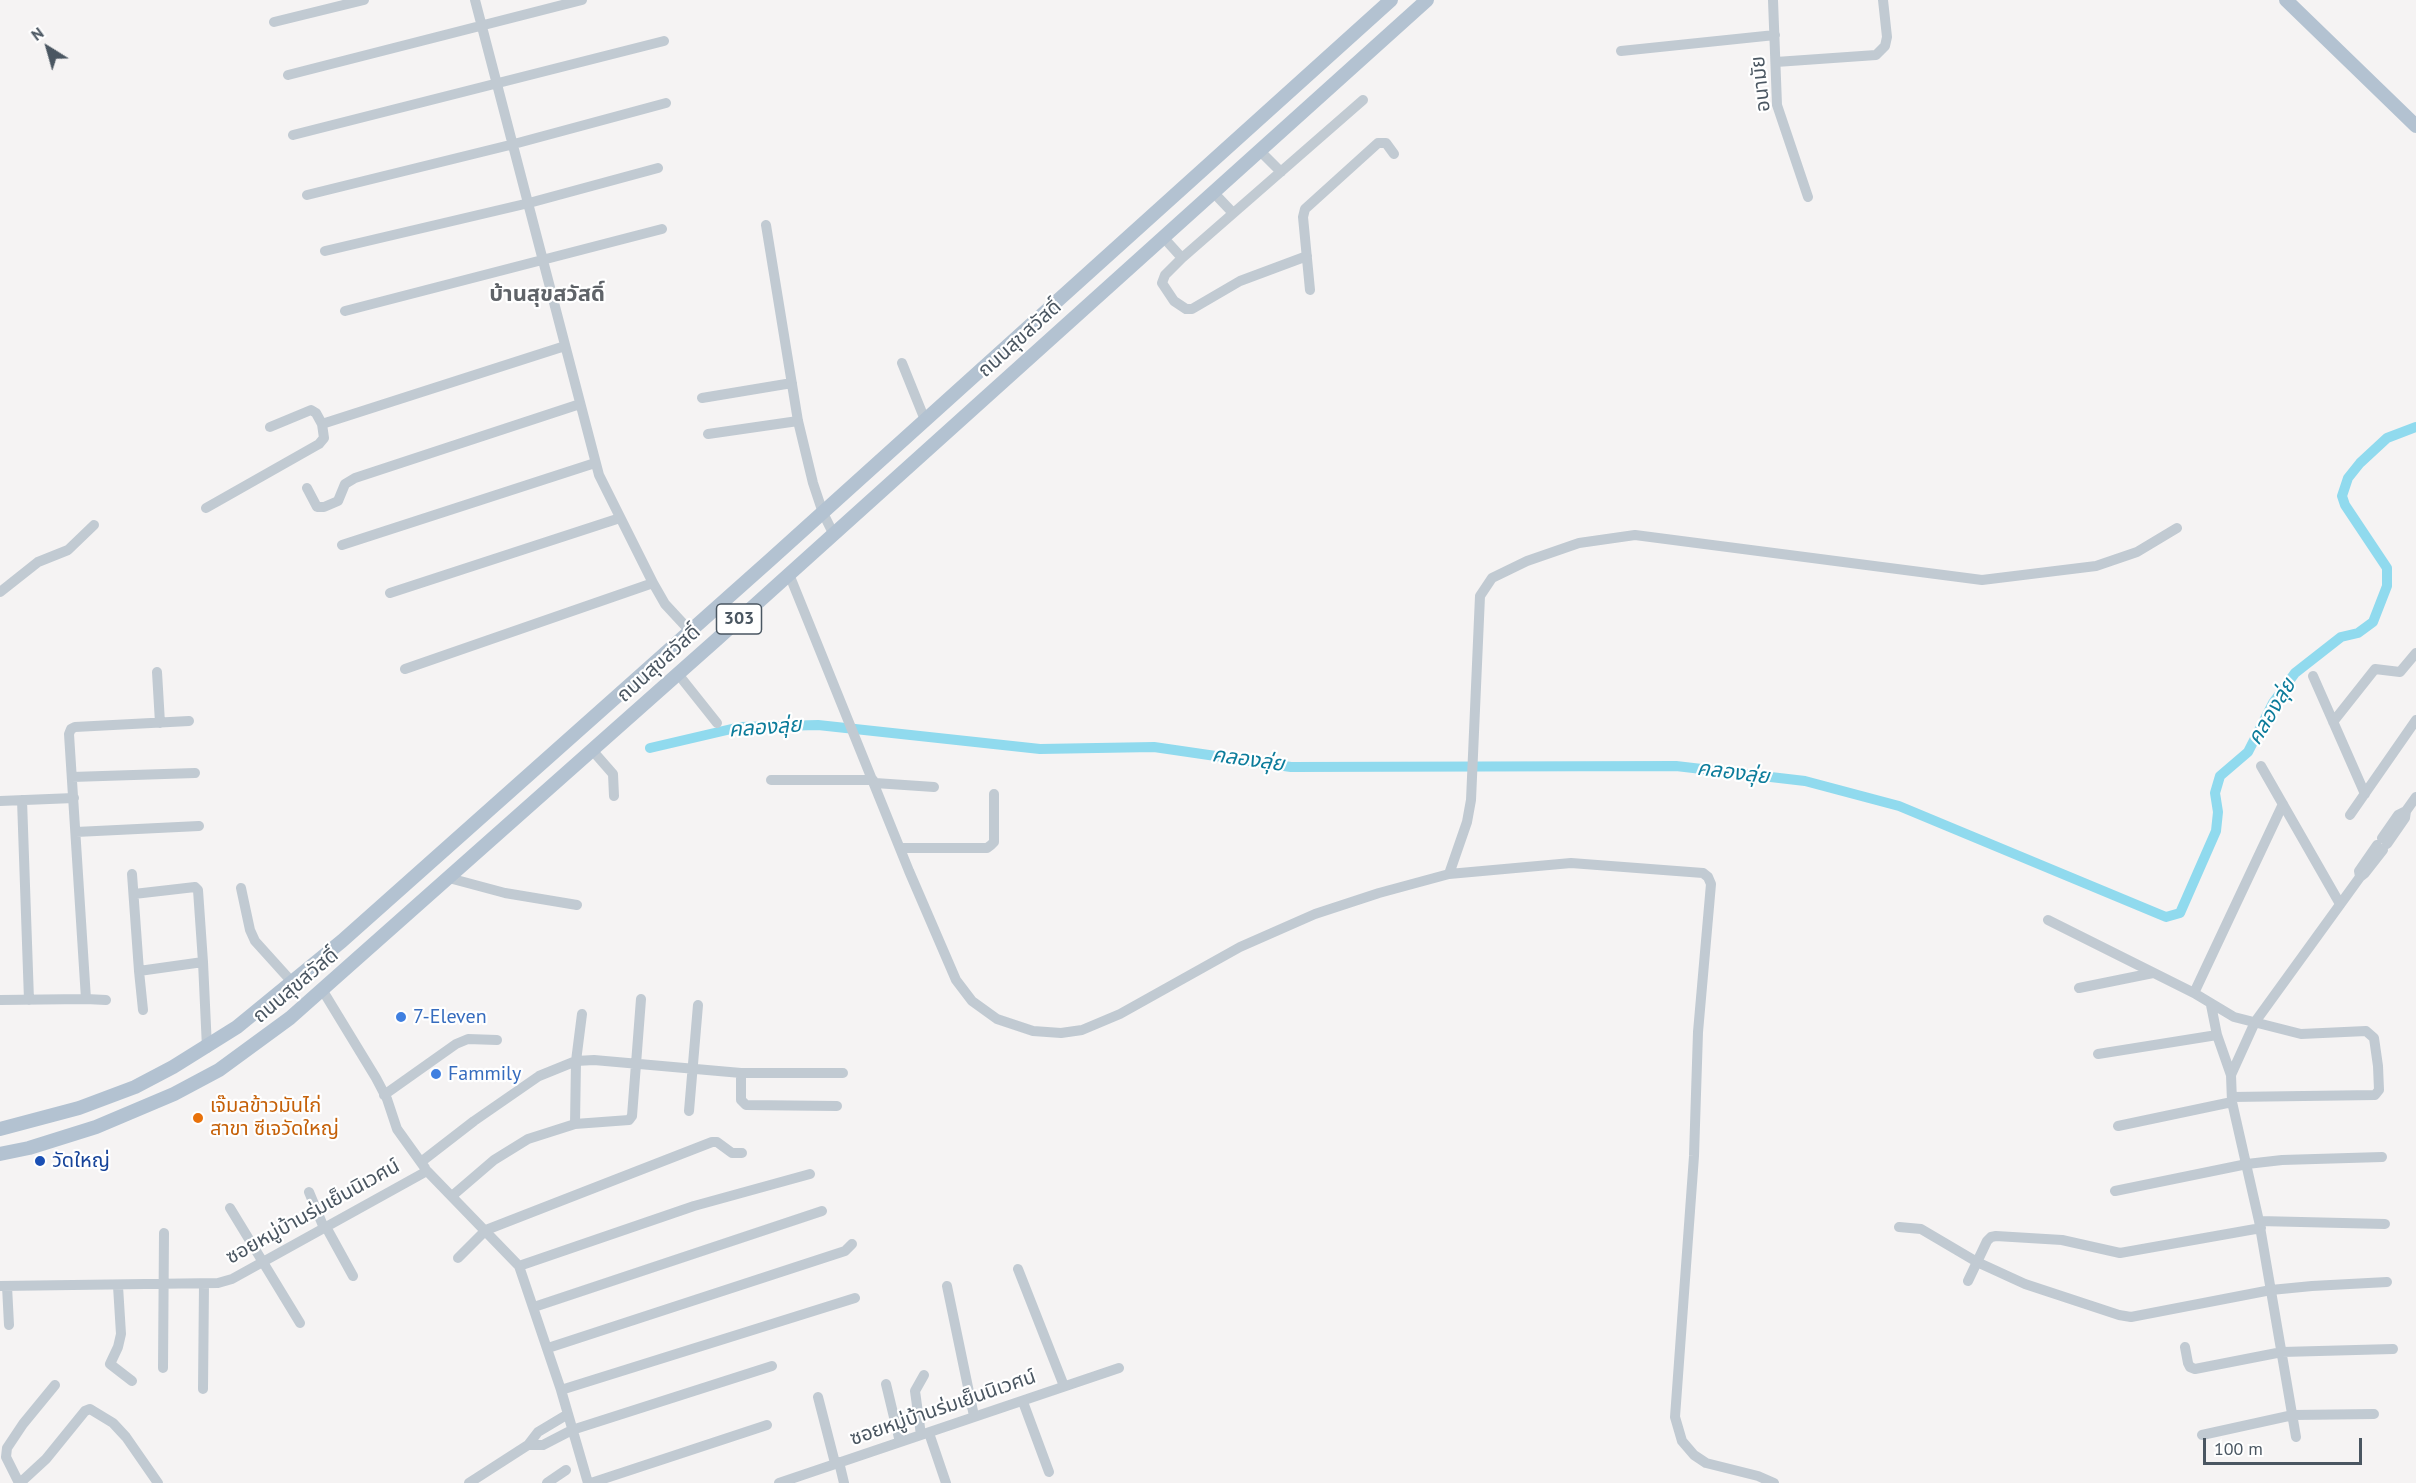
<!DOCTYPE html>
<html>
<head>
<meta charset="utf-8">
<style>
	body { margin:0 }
	#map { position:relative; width:2416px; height:1483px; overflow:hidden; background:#f5f3f3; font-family:"PT Sans",sans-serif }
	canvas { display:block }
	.north { position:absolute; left:18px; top:18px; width:60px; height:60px; -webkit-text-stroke:4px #fff; paint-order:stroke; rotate:323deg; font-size:16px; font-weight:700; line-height:24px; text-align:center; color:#4a5661 }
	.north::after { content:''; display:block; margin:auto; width:21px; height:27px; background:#4a5661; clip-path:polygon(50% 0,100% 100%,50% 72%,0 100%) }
	.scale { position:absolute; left:2203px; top:1438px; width:159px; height:27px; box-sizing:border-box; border:3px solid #4a5661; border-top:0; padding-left:8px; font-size:18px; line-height:21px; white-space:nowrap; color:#4a5661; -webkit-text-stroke:4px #fff; paint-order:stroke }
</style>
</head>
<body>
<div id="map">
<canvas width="2416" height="1483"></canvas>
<div class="north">N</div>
<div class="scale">100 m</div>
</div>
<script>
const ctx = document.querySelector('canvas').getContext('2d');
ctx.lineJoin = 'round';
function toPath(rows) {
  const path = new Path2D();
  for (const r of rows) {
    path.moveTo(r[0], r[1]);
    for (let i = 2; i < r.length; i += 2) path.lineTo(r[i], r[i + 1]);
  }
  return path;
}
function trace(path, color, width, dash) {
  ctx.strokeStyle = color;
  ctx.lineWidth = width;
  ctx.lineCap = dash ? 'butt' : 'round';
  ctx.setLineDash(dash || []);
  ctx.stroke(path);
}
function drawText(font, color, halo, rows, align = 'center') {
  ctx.font = font + ' "PT Sans","Noto Sans Thai",sans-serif';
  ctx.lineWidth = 4.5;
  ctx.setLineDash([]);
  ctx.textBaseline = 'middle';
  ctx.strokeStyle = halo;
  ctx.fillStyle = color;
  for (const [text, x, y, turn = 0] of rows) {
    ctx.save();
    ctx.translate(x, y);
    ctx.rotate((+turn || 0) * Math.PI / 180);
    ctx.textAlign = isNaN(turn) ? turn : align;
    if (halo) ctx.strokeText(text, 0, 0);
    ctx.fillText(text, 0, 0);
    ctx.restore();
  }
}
const canal = toPath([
	[650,748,740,727,818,725,1040,749,1154,747,1291,767,1676,766,1805,781,1899,806,2166,917,2180,913,2216,831,2218,812,2215,793,2220,776,2248,752,2273,703,2295,673,2341,637,2358,633,2373,622,2387,586,2387,568,2345,505,2342,496,2348,478,2360,463,2387,438,2416,427]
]);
const minor = toPath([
	[475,0,599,475,653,583,665,604,690,631],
	[1773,0,1777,105,1808,197],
	[274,22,364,0],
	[1621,51,1775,35],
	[1776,62,1876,55,1885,46,1887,37,1883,0],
	[288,75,582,0],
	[293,135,664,41],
	[1259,150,1281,172],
	[1213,192,1233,213],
	[307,195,514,144,666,103],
	[766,225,798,421,813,483,823,513,833,533],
	[1163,237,1182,258],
	[325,251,529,203,658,168],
	[1307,256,1240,281,1192,309,1186,309,1174,301,1162,283,1165,275,1182,258,1363,100],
	[1310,290,1303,217,1305,209,1378,143,1386,143,1394,154],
	[345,311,662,229],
	[902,363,925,420],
	[702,398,792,383],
	[270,427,311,410,316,413,322,424],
	[708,434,798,421],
	[307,488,317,507,324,507,338,501,345,484,355,478,580,404],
	[206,508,319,444,324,438,322,424,565,346],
	[342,545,595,463],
	[789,574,909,871,956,980,972,1001,997,1019,1033,1031,1061,1033,1082,1030,1120,1014,1240,947,1315,914,1379,893,1449,874,1571,863,1703,873,1708,877,1711,884,1698,1032,1694,1156,1675,1417,1682,1441,1694,1455,1706,1463,1758,1476,1774,1483],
	[0,592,38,562,68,550,94,525],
	[390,593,620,518],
	[405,669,653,583],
	[157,672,160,723],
	[678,674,717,723],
	[2313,676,2365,794],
	[2333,722,2375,669,2400,672,2416,653],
	[592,750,613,774,614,796],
	[2261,766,2340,904],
	[72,777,195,773],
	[771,780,873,780],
	[875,783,934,787],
	[22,800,29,1000],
	[0,801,74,798],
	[2406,811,2416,797],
	[2350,815,2416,720],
	[76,832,199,826],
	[2382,838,2398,815,2406,811,2405,818,2387,844],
	[2377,845,2359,871,2360,877,2365,873,2383,850],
	[900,848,987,848,991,845,994,842,994,794],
	[132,874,139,971,203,962,207,1048],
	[1449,874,1467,822,1471,800,1480,596,1492,578,1527,561,1579,543,1635,535,1982,580,2096,566,2137,552,2177,528],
	[449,878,505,893,577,905],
	[241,888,250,930,255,941,292,982],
	[134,894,195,887,198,890,203,962],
	[2048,920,2194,993,2234,1017,2301,1034,2366,1031,2374,1038,2378,1066,2379,1090,2375,1095,2232,1097],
	[139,971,143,1010],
	[2079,988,2153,973],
	[323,991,376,1078,387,1099,397,1129,425,1168],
	[2194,993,2283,804],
	[86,999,106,1000],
	[0,1000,86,999,69,734,71,729,75,727,189,721],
	[2211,1005,2217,1035,2231,1075],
	[2098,1054,2217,1035],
	[741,1073,741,1100,746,1105,837,1106],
	[384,1095,456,1044,468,1039,497,1040],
	[689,1111,698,1005],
	[575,1124,576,1061,582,1014],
	[2118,1126,2232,1102],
	[421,1162,474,1121,539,1076,576,1061,594,1060,741,1073,843,1073],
	[2115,1191,2247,1164,2282,1160,2382,1157],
	[309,1192,324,1228],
	[452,1196,494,1160,528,1139,575,1124,629,1120,632,1116,641,999],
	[230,1208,300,1323],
	[2259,1221,2385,1224],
	[326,1227,353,1276],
	[1899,1227,1921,1229,1977,1262,2025,1284,2119,1315,2131,1317,2271,1290,2312,1286,2387,1282],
	[458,1258,486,1230,712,1142,717,1142,732,1153,742,1153],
	[519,1266,694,1206,810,1174],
	[1018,1269,1064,1386],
	[1968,1281,1987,1241,1991,1237,1996,1236,2062,1240,2120,1253,2261,1228],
	[0,1286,218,1283,232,1279,427,1171,519,1266,561,1390,588,1483],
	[7,1286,9,1325],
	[118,1286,121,1334,118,1347,110,1364,132,1381],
	[947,1286,974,1416],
	[534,1307,822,1211],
	[2185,1347,2188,1363,2190,1367,2195,1369,2282,1352,2393,1349],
	[548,1348,845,1251,852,1244],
	[163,1368,164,1233],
	[886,1384,900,1442],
	[203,1389,204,1284],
	[561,1390,855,1298],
	[818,1397,835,1463],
	[1023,1402,1049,1472],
	[929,1433,946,1483],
	[921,1435,915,1391,924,1375],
	[2202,1435,2293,1415,2374,1414],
	[2296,1437,2259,1221,2232,1102,2231,1075,2255,1022,2360,877],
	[528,1445,543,1445,572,1430,772,1366],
	[839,1462,844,1483],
	[19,1483,6,1457,7,1448,23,1424,55,1385],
	[20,1483,46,1459,85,1411,90,1409,113,1423,126,1437,158,1483],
	[469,1483,528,1445,538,1432,568,1414],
	[547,1483,566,1470],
	[591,1483,767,1425],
	[779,1483,1119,1368]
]);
const major = toPath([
	[2286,0,2416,126],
	[0,1129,79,1108,135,1087,173,1067,237,1027,342,941,770,560,1391,0],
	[0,1154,29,1148,96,1127,174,1094,219,1070,290,1018,715,641,1427,0]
]);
const markers = [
	[401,1017,6,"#3f7fe0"],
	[436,1074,6,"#3f7fe0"],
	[198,1118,6,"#e8710a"],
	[40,1161,6,"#1a4fb4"]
];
const shields = [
	[739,619,45]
];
const shieldNames = [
	["303",739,619]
];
const streetNames = [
	["อนามัย",1761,84,-96],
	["ถนนสุขสวัสดิ์",1020,339,-42],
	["ถนนสุขสวัสดิ์",659,664,-42],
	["ถนนสุขสวัสดิ์",296,986,-40],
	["ซอยหมู่บ้านร่มเย็นนิเวศน์",313,1212,-29],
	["ซอยหมู่บ้านร่มเย็นนิเวศน์",943,1408,-19]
];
const shopNames = [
	["7-Eleven",413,1017],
	["Fammily",448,1074]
];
const foodNames = [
	["เจ๊มลข้าวมันไก่",210,1106],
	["สาขา ซีเจวัดใหญ่",210,1129]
];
const transitNames = [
	["วัดใหญ่",52,1161]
];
const waterNames = [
	["คลองลุ่ย",2272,712,-59],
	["คลองลุ่ย",765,728,-4],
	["คลองลุ่ย",1248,760,8],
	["คลองลุ่ย",1733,773,7]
];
const quarterNames = [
	["บ้านสุขสวัสดิ์",547,295]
];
trace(canal, '#90daee', 10);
trace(minor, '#c1cad2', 10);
trace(major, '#b3c2d1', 14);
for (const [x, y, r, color] of markers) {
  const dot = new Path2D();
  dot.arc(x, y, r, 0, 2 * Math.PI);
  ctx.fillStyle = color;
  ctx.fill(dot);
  trace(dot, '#fff', 2);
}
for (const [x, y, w] of shields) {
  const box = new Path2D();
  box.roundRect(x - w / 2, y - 15, w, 30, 4.5);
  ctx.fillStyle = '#fff';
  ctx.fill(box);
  trace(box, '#4a5661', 1.5);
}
drawText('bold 18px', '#4a5661', null, shieldNames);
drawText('20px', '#4a5661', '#fff', streetNames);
drawText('20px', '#366cbe', '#fff', shopNames, 'left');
drawText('20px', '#c56008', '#fff', foodNames, 'left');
drawText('20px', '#164399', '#fff', transitNames, 'left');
drawText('italic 21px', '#0c7c9b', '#fff', waterNames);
drawText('bold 22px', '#5f6368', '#fff', quarterNames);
</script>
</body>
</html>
